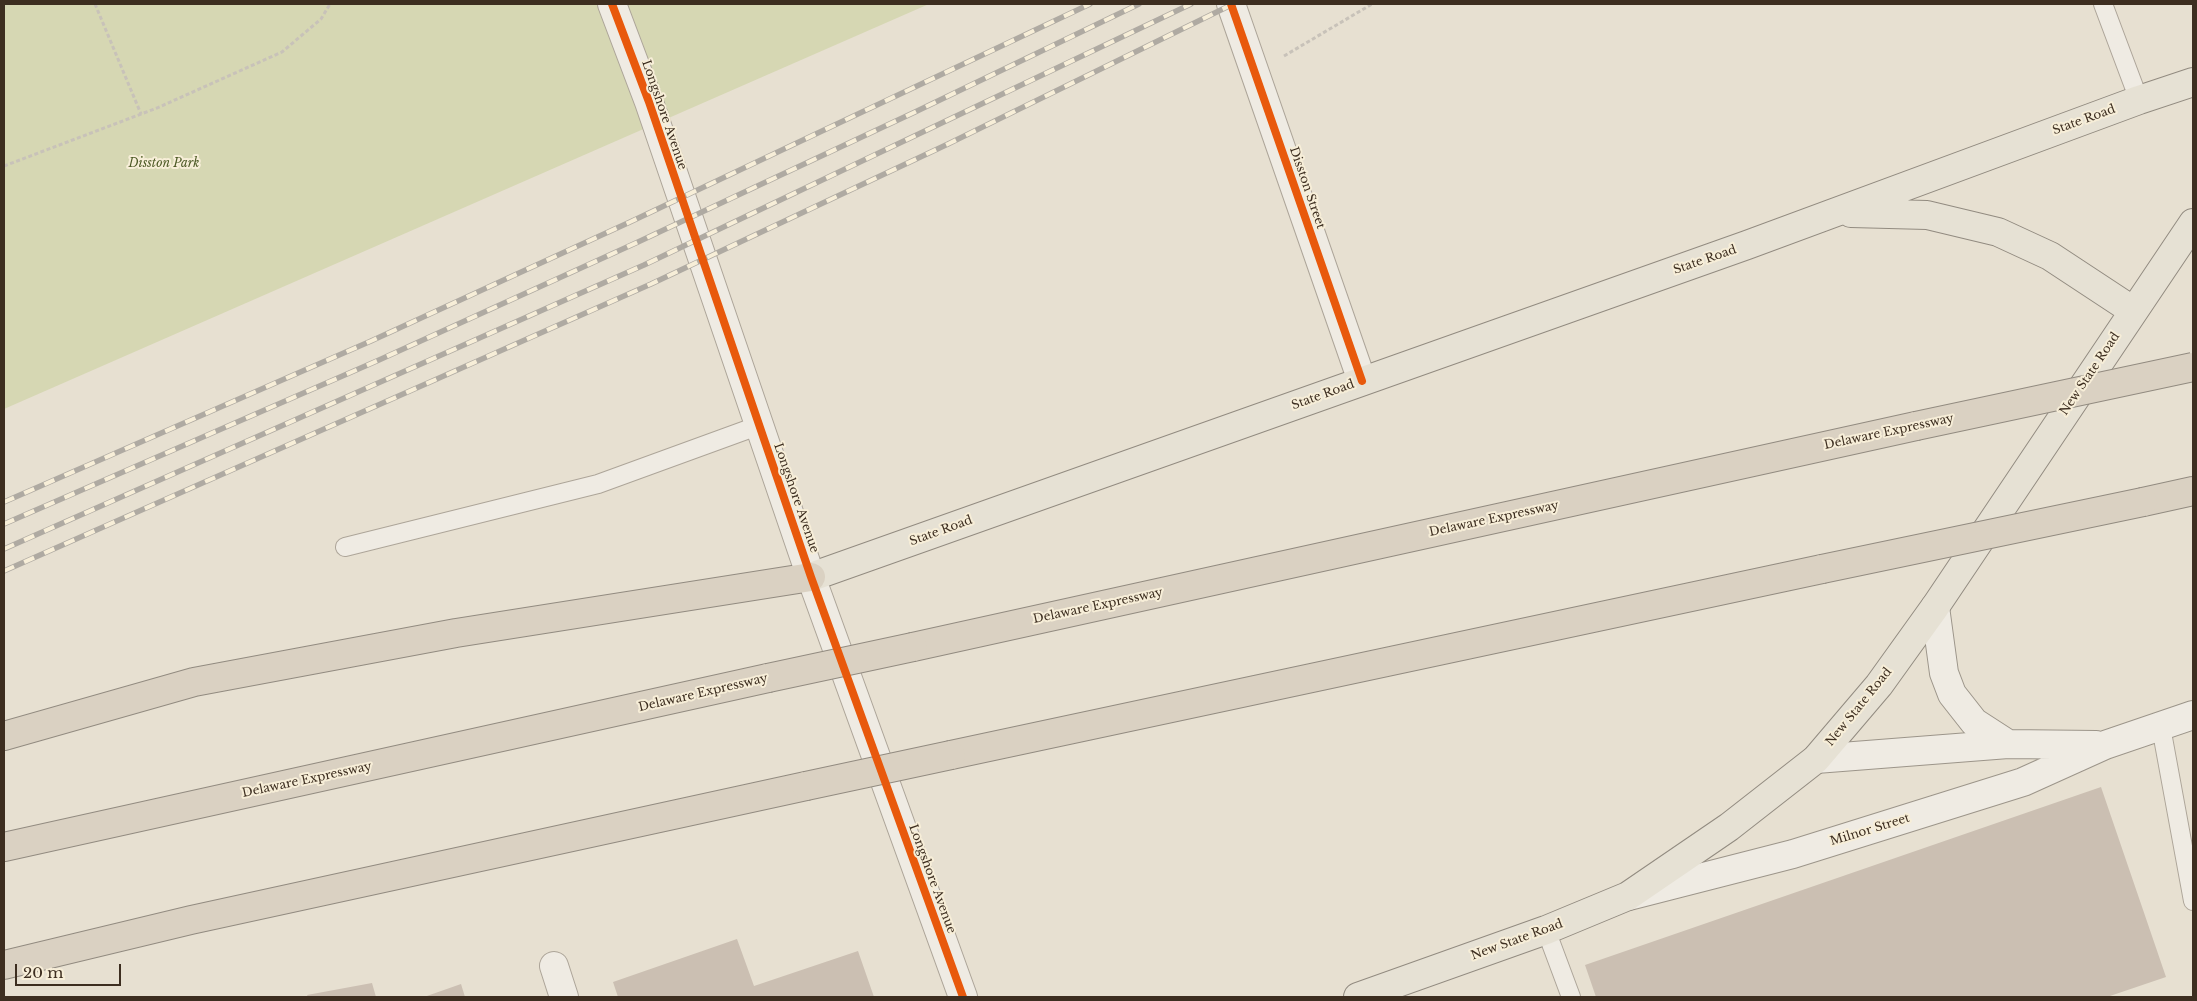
<!DOCTYPE html>
<html>
<head>
<meta charset="utf-8">
<style>
	body { margin:0 }
	#map { position:relative; width:2197px; height:1001px; overflow:hidden; background:#e7e0d1; font-family:"Libre Baskerville",serif }
	canvas { display:block }
	.frame { position:absolute; inset:0; border:5px solid #3d2e20; pointer-events:none }
	.scale { position:absolute; left:15px; top:964px; width:106px; height:22px; box-sizing:border-box; border:2px solid #3d2e20; border-top:0; padding-left:6px; font-size:15px; line-height:18px; white-space:nowrap; color:#3d2e20; -webkit-text-stroke:4px #f7eed8; paint-order:stroke }
</style>
</head>
<body>
<div id="map">
<canvas width="2197" height="1001"></canvas>
<div class="frame"></div>
<div class="scale">20 m</div>
</div>
<script>
const ctx = document.querySelector('canvas').getContext('2d');
ctx.lineJoin = 'round';
function paint(path, color) {
  ctx.fillStyle = color;
  ctx.fill(path, 'evenodd');
}
function toPath(rows) {
  const path = new Path2D();
  for (const r of rows) {
    path.moveTo(r[0], r[1]);
    for (let i = 2; i < r.length; i += 2) path.lineTo(r[i], r[i + 1]);
  }
  return path;
}
function trace(path, color, width, dash) {
  ctx.strokeStyle = color;
  ctx.lineWidth = width;
  ctx.lineCap = dash ? 'butt' : 'round';
  ctx.setLineDash(dash || []);
  ctx.stroke(path);
}
function drawText(font, color, halo, rows, align = 'center') {
  ctx.font = font + ' "Libre Baskerville",serif';
  ctx.lineWidth = 4;
  ctx.setLineDash([]);
  ctx.textBaseline = 'middle';
  ctx.strokeStyle = halo;
  ctx.fillStyle = color;
  for (const [text, x, y, turn = 0] of rows) {
    ctx.save();
    ctx.translate(x, y);
    ctx.rotate((+turn || 0) * Math.PI / 180);
    ctx.textAlign = isNaN(turn) ? turn : align;
    if (halo) ctx.strokeText(text, 0, 0);
    ctx.fillText(text, 0, 0);
    ctx.restore();
  }
}
const green = toPath([
	[4,4,929,4,4,409]
]);
const building = toPath([
	[2101,787,2166,977,2107,997,1596,997,1585,965],
	[737,939,754,986,858,951,874,997,618,997,613,982],
	[372,983,376,997,308,997,307,995],
	[461,984,465,997,424,997]
]);
const path = toPath([
	[95,4,141,114],
	[1284,56,1372,4],
	[4,166,157,108,282,52,321,19,330,4]
]);
const service = toPath([
	[2103,4,2139,100],
	[345,547,598,484,760,425],
	[2161,727,2193,901],
	[1546,930,1571,997]
]);
const minor = toPath([
	[612,4,649,102,811,577,963,997],
	[1231,4,1362,381],
	[554,966,564,997]
]);
const secondary = toPath([
	[1935,607,1944,673,1952,694,1974,722,2008,744],
	[1816,759,2008,744,2096,745],
	[1629,896,1793,854,2023,782,2105,745,2193,715]
]);
const primary = toPath([
	[1851,213,1927,215,1998,232,2050,256,2132,310],
	[811,577,1747,245,2139,100,2193,82],
	[1358,997,1546,930,1628,896,1729,827,1816,759,1879,685,1935,607,2193,223]
]);
const motorway = toPath([
	[2143,502,2193,491],
	[913,647,1916,426],
	[4,736,194,682,456,633,811,577],
	[951,755,1822,569],
	[4,847,768,678],
	[4,965,191,920,806,786]
]);
const rail = toPath([
	[4,502,371,341,630,222,1090,4],
	[4,524,379,360,638,242,915,112,1139,4],
	[4,549,644,265,1191,4],
	[4,571,651,284,948,144,1233,4]
]);
const motorwayBridge = toPath([
	[1916,426,2193,367],
	[1822,569,2143,502],
	[768,678,913,647],
	[806,786,951,755]
]);
const cycleway = toPath([
	[612,4,649,102,811,577,963,997],
	[1231,4,1362,381]
]);
const streetNames = [
	["Longshore Avenue",664,115,71],
	["State Road",2084,120,-20],
	["Disston Street",1307,188,71],
	["State Road",1705,260,-19],
	["New State Road",2090,374,-56],
	["State Road",1323,395,-20],
	["Delaware Expressway",1889,432,-12],
	["Longshore Avenue",796,498,71],
	["Delaware Expressway",1494,519,-12],
	["State Road",941,531,-20],
	["Delaware Expressway",1098,606,-12],
	["Delaware Expressway",703,693,-13],
	["New State Road",1859,707,-51],
	["Delaware Expressway",307,780,-12],
	["Milnor Street",1870,830,-17],
	["Longshore Avenue",932,879,70],
	["New State Road",1517,940,-20]
];
const parkNames = [
	["Disston Park",164,164]
];
paint(green, '#d6d7b3');
paint(building, '#cbbfb2');
trace(service, '#ada599', 20);
trace(minor, '#ada599', 30);
trace(secondary, '#9c958a', 30);
trace(primary, '#928b80', 30);
trace(motorway, '#928b80', 30);
trace(path, '#c8c2b9', 3, [4, 2.5]);
trace(service, '#efebe3', 18);
trace(minor, '#efebe3', 28);
trace(secondary, '#efebe3', 28);
trace(primary, '#e6e1d4', 28);
trace(motorway, '#dad1c2', 28);
trace(rail, '#afaaa2', 5.5);
trace(rail, '#f7eed8', 4, [11]);
trace(motorwayBridge, '#928b80', 30, []);
trace(motorwayBridge, '#dad1c2', 28);
trace(cycleway, '#e8590c', 8);
drawText('12px', '#3d2e20', '#f7eed8', streetNames);
drawText('italic 12px', '#4d5a26', '#f7eed8', parkNames);
</script>
</body>
</html>
